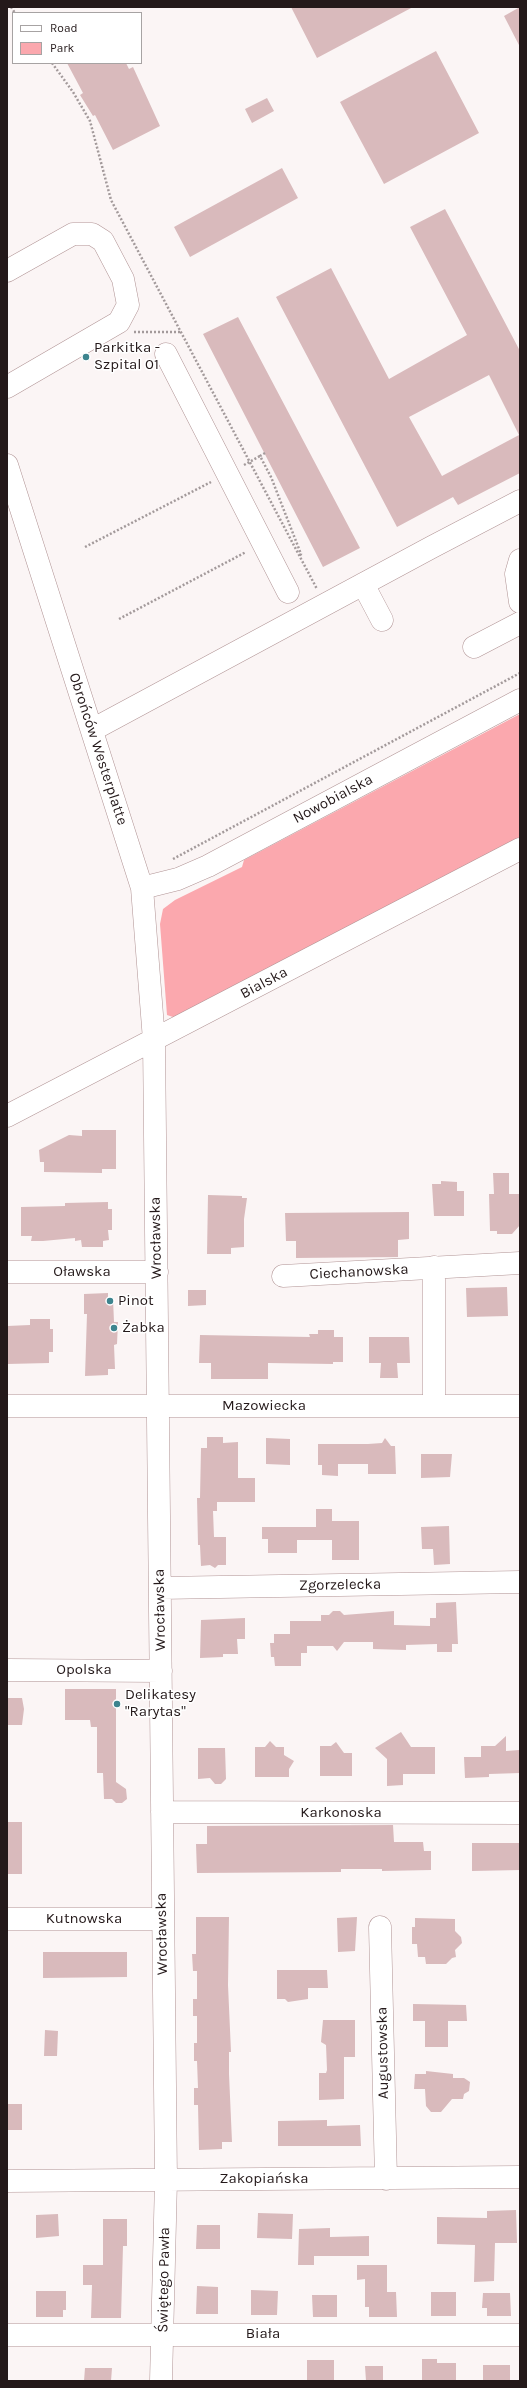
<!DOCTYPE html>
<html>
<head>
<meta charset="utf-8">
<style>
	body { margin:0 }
	#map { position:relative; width:527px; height:2388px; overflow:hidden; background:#fbf5f5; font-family:Karla,sans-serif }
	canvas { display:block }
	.frame { position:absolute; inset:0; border:8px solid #24191a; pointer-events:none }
	.legend { position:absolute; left:12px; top:12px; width:130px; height:52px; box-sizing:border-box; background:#fff; border:1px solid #a7a3a3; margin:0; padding:5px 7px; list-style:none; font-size:12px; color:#24191a }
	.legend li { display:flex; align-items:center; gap:8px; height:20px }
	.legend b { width:20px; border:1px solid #a7a3a3 }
</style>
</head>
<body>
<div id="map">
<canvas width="527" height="2388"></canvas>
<div class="frame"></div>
<ul class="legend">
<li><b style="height:5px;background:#fff"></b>Road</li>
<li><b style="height:11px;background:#fba8ae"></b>Park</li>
</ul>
</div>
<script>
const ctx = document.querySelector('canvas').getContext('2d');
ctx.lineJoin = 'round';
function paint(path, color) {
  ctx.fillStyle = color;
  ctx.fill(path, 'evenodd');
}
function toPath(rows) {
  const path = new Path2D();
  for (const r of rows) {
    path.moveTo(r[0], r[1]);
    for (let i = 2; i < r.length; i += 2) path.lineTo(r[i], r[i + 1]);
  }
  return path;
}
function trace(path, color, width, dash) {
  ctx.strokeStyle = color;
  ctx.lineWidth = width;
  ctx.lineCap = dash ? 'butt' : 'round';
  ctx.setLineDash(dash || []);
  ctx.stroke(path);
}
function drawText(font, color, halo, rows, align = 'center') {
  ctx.font = font + ' Karla,sans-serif';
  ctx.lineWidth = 3;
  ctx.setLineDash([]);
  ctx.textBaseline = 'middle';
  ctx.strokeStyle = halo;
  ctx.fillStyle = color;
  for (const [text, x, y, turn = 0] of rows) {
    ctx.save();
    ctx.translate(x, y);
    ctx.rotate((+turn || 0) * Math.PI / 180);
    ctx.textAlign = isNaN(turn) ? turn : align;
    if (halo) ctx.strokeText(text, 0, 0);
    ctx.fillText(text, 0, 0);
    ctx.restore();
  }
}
const green = toPath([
	[520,714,520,837,176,1018,167,1015,160,924,163,909,175,900,242,867,244,860]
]);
const building = toPath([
	[291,7,413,7,317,58],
	[520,7,520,47,504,16],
	[436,51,479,133,384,184,340,102],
	[67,63,126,63,129,69,133,67,160,126,113,150,95,115,93,116,80,95,83,93],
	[267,98,274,111,252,123,245,109],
	[282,168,298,198,190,257,174,227],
	[445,209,520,351,520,473,458,505,453,497,397,527,276,297,331,268,389,379,467,335,410,227],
	[489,375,519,435,442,476,409,417],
	[238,317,360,548,323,567,203,334],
	[82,1130,116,1130,116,1169,102,1169,102,1173,44,1172,44,1162,40,1162,39,1150,69,1135,82,1136],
	[493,1173,509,1173,509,1194,519,1194,520,1225,512,1234,497,1234,497,1231,490,1231,489,1194,494,1194],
	[441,1181,457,1182,457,1191,464,1191,464,1216,434,1216,432,1184,441,1184],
	[208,1195,242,1196,242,1198,247,1198,244,1219,244,1247,231,1248,231,1254,207,1254],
	[108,1202,108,1209,112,1209,112,1230,108,1230,109,1240,103,1241,103,1247,82,1247,81,1240,75,1241,75,1238,43,1241,31,1241,32,1236,21,1236,21,1207,65,1206,65,1203],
	[409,1212,409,1239,398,1240,398,1257,296,1258,296,1241,286,1241,285,1213],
	[507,1287,508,1316,467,1317,466,1288],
	[188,1290,206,1290,206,1305,188,1306],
	[108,1293,108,1299,113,1299,114,1322,118,1322,117,1344,114,1345,115,1369,108,1369,108,1375,85,1376,87,1314,84,1314,84,1294],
	[30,1319,50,1319,50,1329,53,1329,53,1352,49,1352,49,1363,7,1364,7,1326,30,1325],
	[318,1330,334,1330,334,1337,343,1337,343,1362,333,1362,333,1364,268,1363,268,1379,211,1379,211,1363,199,1363,200,1335,310,1337,309,1334,318,1334],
	[369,1337,409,1337,410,1363,397,1363,398,1378,380,1378,381,1363,369,1363],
	[207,1437,223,1437,223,1443,238,1442,238,1478,255,1478,255,1502,217,1502,217,1511,213,1511,214,1537,226,1537,226,1565,218,1565,215,1568,210,1565,201,1566,200,1545,198,1545,197,1498,200,1498,201,1448,207,1448],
	[266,1438,290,1439,290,1465,266,1464],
	[385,1438,391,1446,395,1446,396,1474,368,1474,368,1464,338,1464,338,1476,322,1475,322,1465,318,1465,318,1444,368,1444,382,1443],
	[421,1454,452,1454,450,1477,421,1478],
	[316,1509,332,1509,332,1521,359,1521,359,1560,332,1560,332,1540,297,1540,297,1553,268,1553,268,1539,262,1539,262,1527,316,1527],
	[449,1526,450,1564,434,1565,433,1549,422,1549,421,1527],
	[456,1602,458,1644,452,1644,452,1652,437,1652,437,1644,406,1645,406,1650,373,1649,373,1642,344,1642,337,1651,333,1646,307,1646,307,1653,301,1653,301,1666,275,1666,274,1657,271,1657,270,1643,274,1643,274,1634,290,1634,290,1621,321,1621,321,1615,329,1615,333,1611,340,1611,344,1615,394,1611,394,1625,430,1626,430,1618,436,1618,436,1603],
	[245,1618,245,1639,237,1639,238,1654,223,1654,223,1657,200,1658,201,1620],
	[65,1689,116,1689,116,1782,126,1789,127,1799,122,1803,116,1803,112,1799,104,1799,103,1773,97,1773,97,1727,91,1727,90,1720,65,1720],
	[7,1698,22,1698,24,1709,22,1725,7,1725],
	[401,1732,411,1747,435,1747,435,1774,403,1774,403,1785,387,1786,387,1759,375,1748],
	[506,1736,506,1751,519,1750,520,1773,489,1774,489,1777,465,1778,464,1757,481,1757,481,1746,495,1746],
	[270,1741,276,1747,284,1747,284,1755,294,1761,289,1769,289,1777,255,1777,255,1747,265,1747],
	[336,1742,344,1753,352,1753,352,1776,320,1776,320,1746,331,1746],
	[198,1748,225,1748,226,1779,221,1784,215,1784,210,1778,198,1779],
	[7,1822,22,1822,22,1874,7,1874],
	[393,1825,394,1842,423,1842,424,1851,431,1851,431,1870,382,1871,382,1869,341,1869,341,1872,197,1873,196,1844,207,1844,207,1826],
	[472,1843,520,1843,520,1870,472,1871],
	[196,1917,229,1917,228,1985,231,2052,229,2052,229,2074,232,2142,222,2142,222,2149,199,2150,198,2105,194,2105,194,2088,198,2088,197,2061,194,2061,194,2043,197,2043,197,2016,193,2016,193,1999,197,1999,197,1971,193,1971,192,1954,196,1954],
	[357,1917,355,1951,338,1952,337,1918],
	[415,1918,455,1919,455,1931,461,1937,462,1943,455,1950,456,1957,452,1958,446,1964,426,1964,425,1957,418,1957,417,1944,412,1944,412,1927,415,1927],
	[43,1952,127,1952,127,1977,43,1978],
	[277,1970,327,1970,328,1988,308,1988,308,1999,288,2002,285,1999,277,1999],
	[413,2004,466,2005,467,2021,448,2021,448,2047,425,2047,425,2021,413,2021],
	[323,2020,355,2020,355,2057,344,2057,344,2099,319,2100,319,2073,326,2073,327,2070,326,2045,321,2042],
	[45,2030,58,2031,57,2056,44,2056],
	[426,2071,453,2074,453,2078,464,2078,470,2082,469,2091,464,2094,463,2099,452,2099,441,2112,431,2112,426,2106,425,2089,414,2089,415,2074,426,2074],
	[7,2104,22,2104,22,2130,7,2130],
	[327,2120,327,2126,360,2125,361,2146,278,2146,278,2121],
	[516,2210,517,2243,495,2243,494,2281,474,2282,475,2245,437,2244,437,2217,487,2218,487,2211],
	[258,2213,293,2214,292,2239,257,2238],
	[58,2214,59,2236,36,2238,36,2215],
	[103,2219,127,2219,127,2246,123,2246,121,2318,91,2318,92,2285,83,2285,83,2265,103,2265],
	[197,2225,220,2225,220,2249,196,2249],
	[330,2228,330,2237,369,2236,369,2256,314,2256,314,2265,298,2265,299,2229],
	[357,2265,387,2265,387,2292,396,2292,397,2317,369,2317,369,2307,365,2307,365,2279,357,2280],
	[197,2286,218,2287,218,2314,196,2314],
	[251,2290,278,2291,277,2315,251,2315],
	[36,2291,66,2291,66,2310,63,2310,63,2317,36,2317],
	[431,2292,456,2292,456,2316,431,2316],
	[483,2293,510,2293,511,2316,487,2316,487,2308,482,2308],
	[312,2295,337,2295,337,2317,313,2317],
	[422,2359,437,2359,437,2363,456,2363,456,2381,422,2381],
	[307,2360,334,2360,334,2381,307,2381],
	[483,2365,510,2365,510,2381,483,2381],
	[365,2366,383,2366,383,2381,366,2381],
	[85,2368,112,2368,111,2381,84,2381]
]);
const path = toPath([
	[11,7,15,13],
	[52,63,73,92,90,121,111,200,317,589],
	[134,332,182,332],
	[265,453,260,456,271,477,301,554,299,556],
	[244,465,260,456],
	[85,547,211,482],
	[119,619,246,552],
	[173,859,520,673]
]);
const minor = toPath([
	[7,271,73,234,92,234,103,241,123,279,128,305,119,322,7,387],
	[166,354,288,592],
	[7,465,142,888,154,1040,166,2180,161,2381],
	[520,560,516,574,520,602],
	[363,584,382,620],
	[474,647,520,623],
	[92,730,432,547,520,501],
	[142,888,178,879,208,866,520,700],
	[7,1116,520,849],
	[7,1272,157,1272],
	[283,1276,520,1263],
	[434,1405,434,1267],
	[7,1406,520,1406],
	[160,1588,520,1582],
	[7,1670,161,1671],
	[162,1812,520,1813],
	[7,1919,162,1919],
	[380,1927,386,2179],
	[7,2181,520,2177],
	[7,2335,520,2335]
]);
const markers = [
	[86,357,4,"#3d848e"],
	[110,1301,4,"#3d848e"],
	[114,1328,4,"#3d848e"],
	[117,1704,4,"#3d848e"]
];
const poiNames = [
	["Parkitka -",94,348],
	["Szpital 01",94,365],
	["Pinot",118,1301],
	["Żabka",122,1328],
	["Delikatesy",125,1695],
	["\"Rarytas\"",125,1712]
];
const streetNames = [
	["Obrońców Westerplatte",98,749,72],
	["Nowobialska",333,799,-28],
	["Bialska",264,983,-28],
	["Wrocławska",156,1238,-91],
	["Oławska",82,1272],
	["Ciechanowska",359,1272,-3],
	["Mazowiecka",264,1406],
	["Zgorzelecka",340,1585,-1],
	["Wrocławska",160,1610,-91],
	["Opolska",84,1670],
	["Karkonoska",341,1813],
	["Kutnowska",84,1919],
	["Wrocławska",162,1934,-91],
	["Augustowska",383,2053,-91],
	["Zakopiańska",264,2179],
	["Świętego Pawła",164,2280,-89],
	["Biała",263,2334]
];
paint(green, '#fba8ae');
paint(building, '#d9babc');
trace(minor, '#b19495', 23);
trace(path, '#a39a9b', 2.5, [2, 2]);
trace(minor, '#fff', 22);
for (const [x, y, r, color] of markers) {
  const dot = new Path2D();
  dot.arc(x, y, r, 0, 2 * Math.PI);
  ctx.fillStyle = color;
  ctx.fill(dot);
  trace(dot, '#fff', 1.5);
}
drawText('15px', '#24191a', '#fff', poiNames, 'left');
drawText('15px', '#24191a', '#fff', streetNames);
</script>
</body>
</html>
